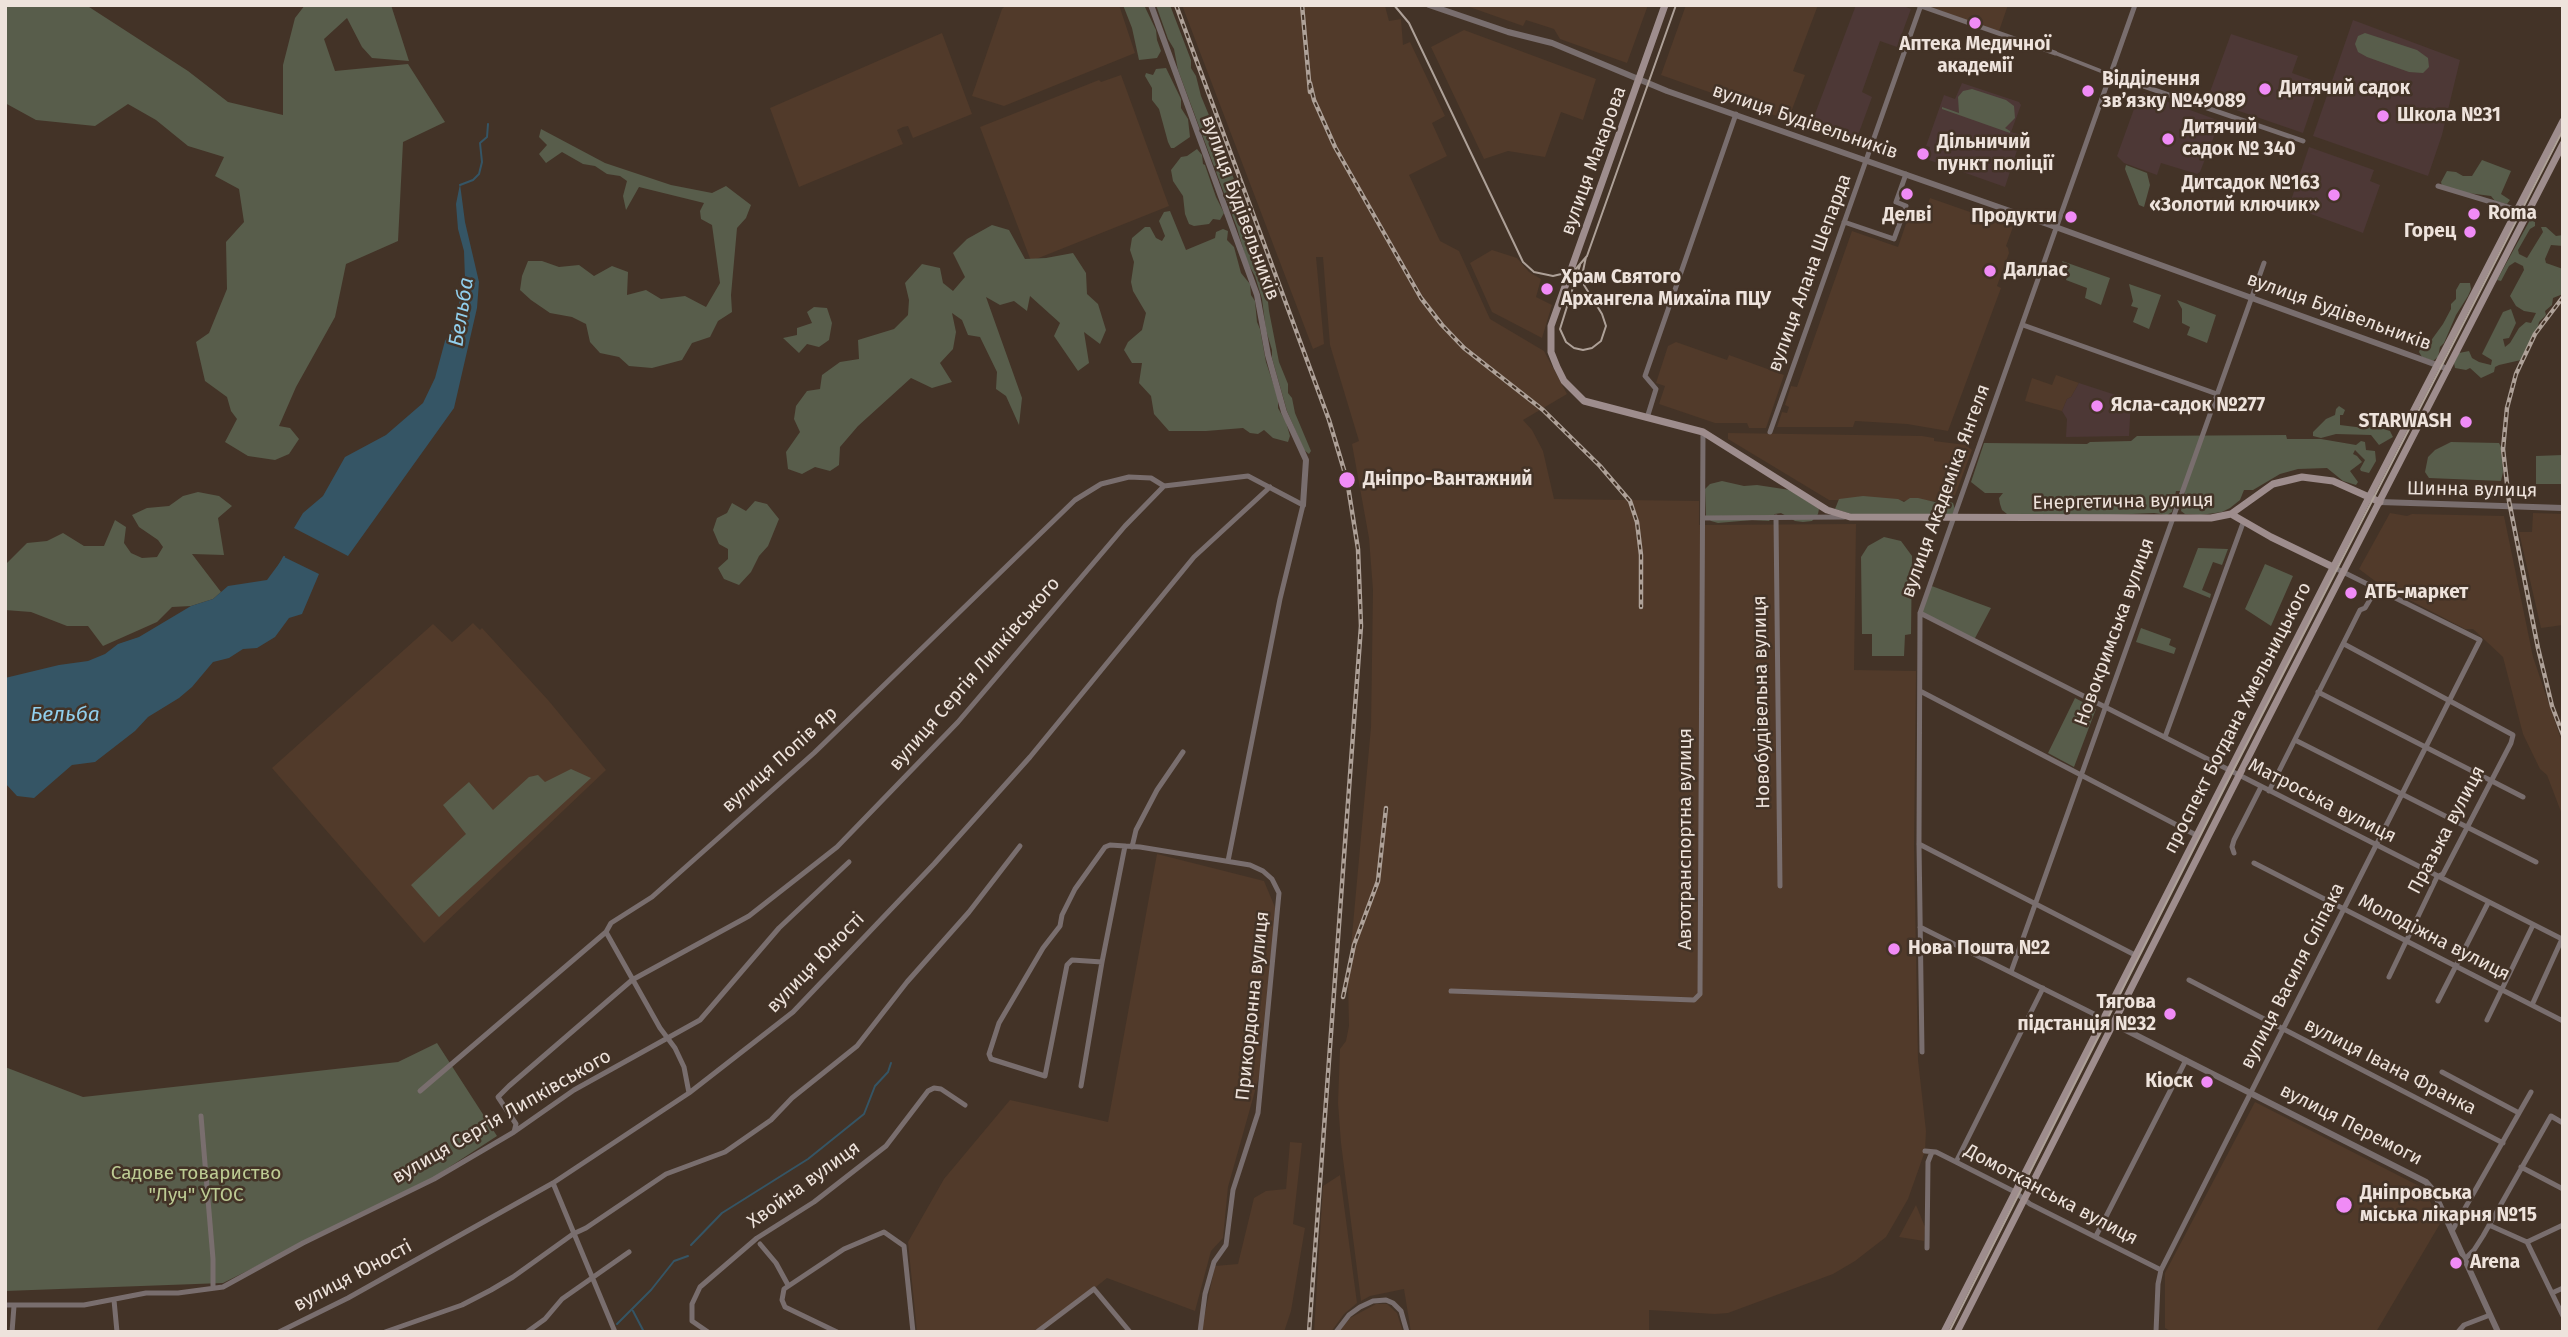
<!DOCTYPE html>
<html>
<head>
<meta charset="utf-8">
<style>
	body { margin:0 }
	#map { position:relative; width:2568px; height:1337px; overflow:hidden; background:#433327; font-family:"Fira Sans",sans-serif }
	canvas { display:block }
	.frame { position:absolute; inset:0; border:7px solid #eee3dc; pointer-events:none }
</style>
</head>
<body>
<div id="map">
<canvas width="2568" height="1337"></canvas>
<div class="frame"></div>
</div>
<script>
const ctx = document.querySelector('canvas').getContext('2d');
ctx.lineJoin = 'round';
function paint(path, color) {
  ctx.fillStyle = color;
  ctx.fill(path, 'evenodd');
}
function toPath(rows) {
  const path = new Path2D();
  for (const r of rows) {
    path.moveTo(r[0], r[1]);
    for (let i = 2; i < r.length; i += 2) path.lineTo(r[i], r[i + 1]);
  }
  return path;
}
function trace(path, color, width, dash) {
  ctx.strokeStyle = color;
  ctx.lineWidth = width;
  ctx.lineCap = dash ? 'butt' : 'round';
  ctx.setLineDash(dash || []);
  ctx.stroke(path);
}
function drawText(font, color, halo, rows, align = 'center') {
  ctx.font = font + ' "Fira Sans",sans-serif';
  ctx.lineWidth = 5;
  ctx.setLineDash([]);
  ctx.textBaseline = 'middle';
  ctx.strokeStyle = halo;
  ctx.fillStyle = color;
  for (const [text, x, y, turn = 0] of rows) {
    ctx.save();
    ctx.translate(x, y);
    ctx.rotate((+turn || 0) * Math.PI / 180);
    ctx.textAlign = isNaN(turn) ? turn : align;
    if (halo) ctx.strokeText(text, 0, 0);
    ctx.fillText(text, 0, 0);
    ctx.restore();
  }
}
const built = toPath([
	[1006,5,1119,5,1135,53,1004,106,972,96,1002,9],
	[1182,5,1382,5,1385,6,1389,21,1401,19,1403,45,1410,42,1445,116,1432,123,1447,156,1409,175,1440,241,1459,251,1490,319,1544,351,1567,394,1523,420,1532,430,1543,451,1554,499,1699,501,1699,525,1856,524,1854,670,1916,671,1914,846,1918,1060,1926,1131,1925,1151,1908,1199,1886,1237,1855,1261,1833,1274,1728,1313,1715,1314,1649,1310,1649,1332,1411,1332,1404,1289,1370,1296,1361,1301,1341,1143,1338,1103,1340,1049,1346,1041,1349,1026,1348,980,1371,727,1373,590,1369,538,1352,444,1359,441,1330,345,1323,257,1316,257,1324,344,1313,349],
	[1464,5,1648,5,1627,63,1560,39,1554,29,1526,20,1523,26],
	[1686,5,1818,5,1793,71,1805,75,1788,120,1661,75],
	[1931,5,2008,5,1999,31,1930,7],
	[1464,30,1596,79,1583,120,1561,112,1545,157,1508,151,1484,159,1431,47],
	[942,33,972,114,913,138,908,126,903,127,897,130,903,144,799,187,770,108],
	[1121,75,1169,206,1031,261,980,127,1099,80,1101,82],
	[1930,198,2013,227,2006,246,2008,248,2009,253,1997,286,2001,288,1948,431,1907,424,1855,421,1853,427,1777,427,1782,412,1787,413,1789,407,1785,405,1791,386,1797,387,1852,231,1898,247,1909,215,1922,220],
	[1492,250,1517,258,1529,272,1541,279,1536,297,1552,305,1542,338,1492,312,1470,263],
	[1676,342,1727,360,1729,355,1784,375,1766,428,1749,428,1747,423,1715,423,1659,404,1665,386,1656,383,1668,346],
	[2056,375,2079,383,2071,397,2067,399,2062,411,2025,401,2032,378,2052,385],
	[1728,433,1922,436,1934,438,1934,441,1966,445,1972,450,1953,501,1829,500,1728,439],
	[2390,513,2407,516,2412,514,2504,516,2533,657,2563,745,2563,817,2547,775,2540,769,2523,734,2503,657,2473,629,2465,629,2379,584,2359,569],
	[2533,513,2563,514,2563,625,2541,628,2519,532,2532,532],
	[473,623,480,630,482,628,548,700,606,770,424,943,272,768,433,624,452,642],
	[1157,854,1264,881,1277,912,1262,1066,1228,1187,1223,1238,1211,1251,1195,1311,1107,1278,1040,1332,917,1332,908,1242,944,1179,1010,1100,1108,1122],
	[2255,1102,2423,1188,2441,1222,2376,1332,2172,1332,2165,1328,2165,1273],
	[1290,1142,1302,1143,1293,1224,1305,1228,1291,1311,1284,1332,1201,1332,1215,1266,1238,1264,1254,1198,1266,1191,1286,1189],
	[1340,1175,1357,1303,1344,1314,1331,1332,1314,1332,1323,1186],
	[1916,1205,1925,1227,1924,1241,1899,1237],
	[1376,1304,1387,1304,1397,1313,1403,1332,1339,1332,1350,1318]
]);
const education = toPath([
	[1856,5,1901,5,1911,9,1897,47,1880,41,1862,92,1872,97,1857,138,1812,122],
	[2353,20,2460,60,2442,135,2428,176,2313,136],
	[2231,34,2298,56,2292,73,2320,83,2303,133,2207,100],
	[1962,83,2019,102,2021,105,2011,132,2022,135,2005,187,1926,159,1930,147,1926,146,1944,95,1955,99],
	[2144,93,2220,121,2200,172,2197,174,2161,163,2157,175,2124,163,2117,156,2139,95],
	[2309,147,2374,170,2370,181,2380,185,2363,233,2289,206],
	[2079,383,2131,400,2129,436,2066,437,2067,419,2062,411,2067,399,2071,397]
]);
const green = toPath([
	[5,5,86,5,188,71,228,102,283,115,283,65,295,18,305,5,391,5,409,61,372,58,362,47,347,18,324,39,335,71,408,64,445,122,403,142,398,241,346,264,335,317,296,387,279,426,290,428,299,439,289,454,275,460,248,456,225,442,237,419,231,411,227,397,205,381,196,342,209,333,227,289,226,242,244,222,239,189,215,176,224,157,188,146,156,120,128,104,95,126,36,120,5,103],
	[1123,5,1144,5,1156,30,1157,40,1161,51,1157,58,1139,60,1132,28],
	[1156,5,1170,5,1191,60,1191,68,1196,76,1201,96,1228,161,1240,198,1241,209,1247,217,1248,227,1254,233,1257,252,1262,264,1266,283,1269,311,1279,362,1288,384,1288,393,1292,398,1295,413,1311,451,1309,454,1304,450,1287,411,1272,358,1272,350,1266,330,1262,299,1255,276,1247,262,1237,228,1178,70,1174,49,1168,39],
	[2365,33,2417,50,2428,58,2429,67,2423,73,2409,72,2367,57,2358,52,2355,44,2358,36],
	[1166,68,1181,99,1181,108,1188,119,1190,137,1174,148,1171,148,1168,142,1159,109,1152,100,1152,88,1145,76,1146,73,1153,75,1156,69],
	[1972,89,2006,100,2014,106,2015,118,2005,128,2010,131,2010,133,1942,109,1942,107,1959,113,1958,97,1963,91],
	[541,129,605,163,671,185,712,193,726,186,751,205,746,218,737,228,731,295,732,312,718,321,710,337,692,343,682,360,652,368,629,366,619,357,600,353,590,342,586,324,572,317,550,313,531,300,520,290,522,276,528,261,542,261,559,267,579,265,594,276,612,266,628,272,627,295,646,290,661,299,685,296,706,307,720,283,712,225,701,219,700,211,704,203,639,187,626,210,623,196,627,181,620,176,607,174,595,166,583,164,562,152,546,163,539,154,547,145,539,137],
	[1197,149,1202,155,1203,164,1205,165,1216,197,1224,213,1220,220,1213,219,1209,224,1194,226,1189,224,1185,214,1183,196,1173,181,1171,170,1181,157,1187,156],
	[2482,160,2511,171,2501,194,2510,200,2507,204,2495,201,2491,196,2460,192,2442,186,2441,182,2447,171,2456,172,2463,176,2472,176],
	[2126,165,2147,173,2150,185,2144,207,2139,205,2125,169],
	[1170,211,1186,250,1215,238,1216,232,1223,229,1228,231,1227,240,1234,247,1241,273,1250,284,1251,295,1255,301,1257,322,1260,329,1266,362,1278,398,1278,408,1286,422,1290,436,1288,442,1273,438,1264,430,1258,434,1250,433,1243,428,1206,431,1169,431,1154,414,1151,396,1139,383,1142,363,1132,363,1124,350,1128,342,1142,330,1146,313,1133,291,1131,282,1134,262,1130,250,1132,238,1145,227,1150,227,1156,238,1162,241,1165,236,1159,221,1164,212],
	[2530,220,2535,222,2535,226,2530,229,2518,250,2519,254,2527,258,2543,232,2541,227,2546,227,2556,236,2563,235,2563,246,2551,245,2545,259,2546,263,2563,269,2563,294,2553,298,2552,305,2545,311,2546,315,2539,322,2536,335,2531,340,2531,346,2521,360,2499,365,2495,367,2494,372,2481,378,2470,368,2466,370,2455,368,2454,363,2459,353,2469,351,2472,358,2479,362,2491,365,2492,360,2482,354,2503,312,2511,309,2516,323,2509,338,2503,339,2505,347,2510,343,2519,328,2526,322,2531,323,2536,313,2524,311,2516,306,2510,296,2524,270,2523,266,2515,262,2509,266,2501,281,2497,280],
	[992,225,1009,230,1025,259,1046,258,1073,253,1086,273,1087,294,1098,304,1106,330,1100,344,1084,332,1089,363,1078,371,1054,336,1060,323,1030,296,1027,311,1014,301,1000,305,986,297,1022,398,1019,425,1006,396,996,389,997,372,980,337,968,335,962,320,952,313,956,332,953,349,940,363,952,382,932,388,911,378,858,426,840,447,839,465,830,471,815,467,802,474,788,469,786,452,800,432,794,419,796,406,807,391,820,389,822,375,840,362,859,359,858,340,894,329,908,315,909,300,905,283,922,264,940,268,943,283,953,291,965,277,953,253,967,239],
	[2062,261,2110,278,2101,305,2085,298,2087,288,2066,280,2068,274],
	[2460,283,2470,283,2471,289,2468,296,2456,315,2444,343,2440,347,2438,357,2433,361,2422,357,2419,352,2421,346,2424,343,2430,342,2443,324,2451,309,2451,304,2456,299,2456,290],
	[2129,284,2161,295,2149,329,2133,322,2138,308,2131,306,2133,301],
	[2177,300,2216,315,2207,343,2187,335,2190,327,2182,323,2182,309],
	[814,307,827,308,832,323,829,340,819,347,807,344,799,353,783,338,797,335,797,328,812,323,807,312],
	[2339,406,2345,410,2343,415,2340,415,2340,425,2364,428,2371,425,2390,431,2393,437,2379,445,2371,435,2336,434,2321,438,2313,436,2313,432,2326,419,2335,415,2336,409],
	[2286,435,2287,439,2321,439,2356,445,2361,441,2365,442,2366,450,2375,451,2376,461,2369,473,2361,471,2360,469,2365,460,2355,450,2353,454,2357,456,2362,462,2350,471,2358,482,2356,485,2343,481,2327,468,2298,469,2280,474,2253,490,2244,490,2240,500,2230,508,2222,512,2201,515,2185,514,2181,511,2185,491,2176,491,2172,512,2167,515,2154,513,2089,516,2007,514,2002,510,2000,504,1999,498,2003,493,1985,493,1971,482,1984,443,2087,444,2090,442,2131,441,2137,436],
	[2451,442,2499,443,2501,447,2503,472,2501,481,2429,478,2425,472,2428,457,2435,450],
	[2563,455,2563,484,2536,484,2536,456],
	[1722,481,1744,486,1757,485,1790,490,1819,509,1818,514,1812,521,1803,522,1795,521,1781,513,1775,514,1769,521,1752,520,1718,523,1711,521,1706,516,1705,489,1710,484],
	[198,492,219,496,232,506,218,518,224,555,192,554,221,592,213,599,191,606,172,607,157,622,103,646,88,626,67,626,31,612,5,610,5,565,27,543,47,541,63,533,84,546,104,546,115,520,126,527,124,543,131,553,142,558,157,557,163,547,158,540,139,527,132,515,147,508,169,506,183,496],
	[1863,496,1898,499,1904,502,1910,498,1918,498,1935,502,1945,500,1953,503,1955,509,1952,515,1941,520,1927,522,1917,519,1868,519,1835,509,1839,499],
	[755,501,767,504,779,519,768,546,759,556,751,572,739,585,724,579,718,568,728,559,728,549,719,544,713,530,717,518,727,513,732,503,746,511],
	[1884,537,1901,541,1912,556,1911,634,1905,635,1904,656,1872,656,1872,634,1862,634,1861,557,1868,546],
	[2198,548,2228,549,2222,565,2213,562,2202,590,2211,594,2210,598,2183,587],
	[2265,564,2293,576,2271,626,2245,609],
	[1929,585,1991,608,1974,640,1920,613],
	[2141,628,2171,639,2169,645,2176,648,2174,654,2136,642],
	[2075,698,2096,709,2074,767,2048,753],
	[571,769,591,778,439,917,411,885,466,834,443,805,469,782,493,810,529,777,538,775,545,782],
	[437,1043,497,1136,431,1179,223,1283,5,1291,5,1067,83,1097,398,1062]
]);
const water = toPath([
	[460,184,465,222,479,282,477,308,454,408,348,556,294,528,303,513,323,496,345,457,386,435,423,403,435,378,445,341,453,328,465,279,464,251,458,229,456,204],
	[284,557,319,574,302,614,289,618,275,637,257,648,243,649,229,658,213,662,192,687,179,698,148,717,135,731,95,762,72,765,34,798,17,796,5,783,5,678,59,665,88,661,105,654,118,644,139,637,191,606,213,599,228,586,267,580]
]);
const stream = toPath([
	[460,185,473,180,479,174,482,162,480,143,487,137,488,124],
	[278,568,284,557],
	[691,1245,722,1213,808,1159,864,1114,875,1086,888,1072,891,1063],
	[633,1311,644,1332],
	[617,1324,651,1290,674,1261,688,1256]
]);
const pedestrian = toPath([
	[2055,53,2111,75]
]);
const minor = toPath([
	[1918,5,2055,53],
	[2111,75,2303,141],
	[2438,186,2511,208,2527,216],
	[1844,222,1894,239,1906,206,1896,202,1906,174],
	[2023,325,2217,394],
	[1647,418,1656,389,1645,376,1736,114],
	[1770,432,1921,5],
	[1164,486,1248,476,1303,505,1280,599,1228,861],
	[1776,517,1780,886],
	[1703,518,1844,517],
	[1920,613,2562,939,2532,1005],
	[2344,644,2513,735,2511,743,2443,874,2437,877,2389,977],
	[1920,691,2196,835],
	[2318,692,2523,797],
	[2165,737,2243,523],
	[2295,740,2536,862],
	[2269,791,2360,610,2365,608,2377,588],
	[1919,844,2135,955],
	[1132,847,1136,830,1157,790,1183,752],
	[2234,853,2232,847,2234,840,2261,787],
	[2254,863,2563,1021],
	[1920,927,2112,1023],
	[606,932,660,1028,675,1048,684,1067,689,1093],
	[1102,962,1072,960,1067,965,1045,1076,991,1059,989,1054,999,1023,1043,948,1060,926,1062,915,1075,889,1105,847,1110,845,1140,847,1250,865,1263,871,1272,879,1279,893,1258,1113,1233,1190,1226,1245,1214,1262,1205,1294,1200,1332],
	[2011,972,2264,263],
	[2189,980,2503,1143],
	[1451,991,1694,1000,1700,994,1703,432],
	[2438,1001,2488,903],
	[2487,1020,2533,925],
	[1922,1052,1919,844,1920,613,2135,5],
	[2442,1072,2519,1113],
	[1081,1086,1102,962,1125,846],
	[420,1091,606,932,611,923,652,897,814,753,1075,500,1101,484,1129,477,1151,478,1164,486],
	[201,1116,213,1259,213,1287],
	[514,1132,516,1124,498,1097,509,1086,632,980,749,916,837,847,958,722,1125,526,1164,486],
	[1925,1151,1936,1152,1956,1162,2015,1192,2030,1204,2161,1270],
	[1956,1162,2043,988],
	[2521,1167,2563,1189],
	[553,1183,615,1332],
	[2489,1225,2527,1242,2563,1316],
	[2452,1231,2531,1092],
	[2096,1236,2186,1060],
	[2527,1242,2563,1225],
	[760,1244,776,1263,788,1285],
	[1927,1248,1928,1162,1932,1152],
	[2464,1260,2474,1250,2483,1236,2551,1116,2563,1123],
	[2552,1293,2563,1288],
	[114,1300,117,1332],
	[5,1305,84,1305,146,1293,178,1293,223,1287,303,1243,434,1179,514,1132,574,1090,700,1020,779,928,849,862],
	[12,1332,14,1306],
	[279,1332,348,1298,553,1183,689,1093,793,1012,934,864,1030,757,1194,557,1270,487],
	[385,1332,462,1305,491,1290,513,1277,573,1234,586,1228,666,1174,725,1152,771,1120,792,1098,857,1046,907,982,969,912,1020,846],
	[527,1332,545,1319,562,1299,629,1252],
	[708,1332,692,1321,692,1304,700,1287,757,1238,814,1202,886,1146,928,1091,934,1088,941,1089,965,1105],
	[837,1332,785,1307,782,1300,784,1289,844,1249,884,1232,904,1246,913,1332],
	[1037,1332,1094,1289,1130,1332],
	[1336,1332,1349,1315,1360,1307,1373,1301,1386,1300,1393,1303,1401,1311,1407,1332],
	[2156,1332,2158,1284,2161,1270,2480,640,2333,567],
	[2458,1332,2464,1325,2490,1315]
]);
const tertiary = toPath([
	[1151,5,1257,295,1268,355,1284,412,1306,460,1303,505],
	[1429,5,1508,32,1552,43,1667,91,2050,225,2448,369],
	[2380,502,2563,508],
	[2112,1023,2426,1182,2433,1190,2498,1332]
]);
const secondary = toPath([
	[1665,5,1551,326,1551,352,1557,367,1564,381,1584,401,1703,432,1827,510,1850,517,2211,518,2231,514,2273,484,2302,477,2333,481,2380,502],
	[2231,514,2271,537,2333,567],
	[1944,1332,2365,505,2563,121],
	[1957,1332,2261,732,2563,144]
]);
const tram = toPath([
	[1394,5,1409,23,1523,262,1534,272,1553,276,1574,271,1587,256,1676,5],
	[1580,265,1560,329,1566,342,1574,348,1583,350,1592,348,1601,341,1606,326,1602,314,1584,285,1583,271,1586,257],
	[1949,1332,2232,773,2563,130]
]);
const rail = toPath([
	[1176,5,1329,420,1347,480,1358,549,1361,626,1359,653,1309,1332],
	[1302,5,1310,92],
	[1310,83,1314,100,1335,147,1421,298,1442,325,1464,348,1543,410,1600,466,1630,501,1637,522,1641,555,1641,607],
	[2563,297,2535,334,2516,374,2507,408,2503,449,2509,501,2538,648,2552,706,2563,735],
	[1343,997,1354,945,1378,881,1386,808]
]);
const markers = [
	[1975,23,7,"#f08bf6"],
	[2265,89,7,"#f08bf6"],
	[2088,91,7,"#f08bf6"],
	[2383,116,7,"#f08bf6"],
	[2168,139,7,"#f08bf6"],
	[1923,154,7,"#f08bf6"],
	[1907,194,7,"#f08bf6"],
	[2334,195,7,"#f08bf6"],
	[2474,214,7,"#f08bf6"],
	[2071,217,7,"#f08bf6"],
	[2470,232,7,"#f08bf6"],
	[1990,271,7,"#f08bf6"],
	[1547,289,7,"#f08bf6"],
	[2097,406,7,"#f08bf6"],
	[2466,422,7,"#f08bf6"],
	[1347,480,9,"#f08bf6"],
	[2351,593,7,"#f08bf6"],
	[1894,949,7,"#f08bf6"],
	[2170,1014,7,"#f08bf6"],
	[2207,1082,7,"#f08bf6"],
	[2344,1205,9,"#f08bf6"],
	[2456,1263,7,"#f08bf6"]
];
const poiNames = [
	["Аптека Медичної",1975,45,"center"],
	["академії",1975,67,"center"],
	["Відділення",2102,80],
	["зв’язку №49089",2102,102],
	["Дитячий садок",2279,89],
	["Школа №31",2397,116],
	["Дитячий",2182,128],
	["садок № 340",2182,150],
	["Дільничий",1937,143],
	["пункт поліції",1937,165],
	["Дитсадок №163",2320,184,"right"],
	["«Золотий ключик»",2320,206,"right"],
	["Roma",2488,214],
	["Делві",1907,216,"center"],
	["Продукти",2057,217,"right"],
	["Горец",2456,232,"right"],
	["Даллас",2004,271],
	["Храм Святого",1561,278],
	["Архангела Михаїла ПЦУ",1561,300],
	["Ясла-садок №277",2111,406],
	["STARWASH",2452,422,"right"],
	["Дніпро-Вантажний",1363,480],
	["АТБ-маркет",2365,593],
	["Нова Пошта №2",1908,949],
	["Тягова",2156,1003,"right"],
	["пiдстанцiя №32",2156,1025,"right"],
	["Кіоск",2193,1082,"right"],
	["Дніпровська",2360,1194],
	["міська лікарня №15",2360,1216],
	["Arena",2470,1263]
];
const streetNames = [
	["вулиця Будівельників",1805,122,19],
	["вулиця Макарова",1594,161,-70],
	["вулиця Будівельників",1240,208,70],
	["вулиця Алана Шепарда",1810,273,-70],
	["вулиця Будівельників",2339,312,20],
	["Шинна вулиця",2472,490,1],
	["вулиця Академіка Янгеля",1946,491,-70],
	["Енергетична вулиця",2123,502,-1],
	["Новокримська вулиця",2115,632,-70],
	["вулиця Сергія Липківського",975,674,-49],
	["Новобудівельна вулиця",1762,702,-91],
	["проспект Богдана Хмельницького",2238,718,-63],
	["вулиця Попів Яр",780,760,-42],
	["Матроська вулиця",2322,801,27],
	["Празька вулиця",2447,830,-62],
	["Автотранспортна вулиця",1686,839,-90],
	["Молодіжна вулиця",2434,938,27],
	["вулиця Юності",816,963,-46],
	["вулиця Василя Сліпака",2293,976,-63],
	["Прикордонна вулиця",1253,1006,-84],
	["вулиця Івана Франка",2390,1067,27],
	["вулиця Сергія Липківського",502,1117,-30],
	["вулиця Перемоги",2351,1125,27],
	["Хвойна вулиця",804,1185,-36],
	["Домотканська вулиця",2051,1195,28],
	["вулиця Юності",353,1276,-28]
];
const parkNames = [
	["Садове товариство",196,1174],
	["\"Луч\" УТОС",196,1196]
];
const waterNames = [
	["Бельба",462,312,-81],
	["Бельба",65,715]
];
paint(built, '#513a2a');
paint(education, '#4d3836');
paint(green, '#585d4b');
paint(water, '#355565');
trace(stream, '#355565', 2);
trace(pedestrian, '#796e6e', 3.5);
trace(minor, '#796e6e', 5);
trace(tertiary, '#796e6e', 6);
trace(secondary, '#9e8d8d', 7);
trace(tram, '#aea198', 2);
trace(rail, '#aea198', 4.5);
trace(rail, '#433327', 2, [5]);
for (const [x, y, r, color] of markers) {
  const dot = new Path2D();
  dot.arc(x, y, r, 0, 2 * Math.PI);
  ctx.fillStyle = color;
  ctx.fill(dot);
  trace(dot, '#433327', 2.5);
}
drawText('bold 19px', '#eee3dc', '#433327', poiNames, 'left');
drawText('19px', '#eee3dc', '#433327', streetNames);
drawText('19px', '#bdcb93', '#433327', parkNames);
drawText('italic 21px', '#91cfed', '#433327', waterNames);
</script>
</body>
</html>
